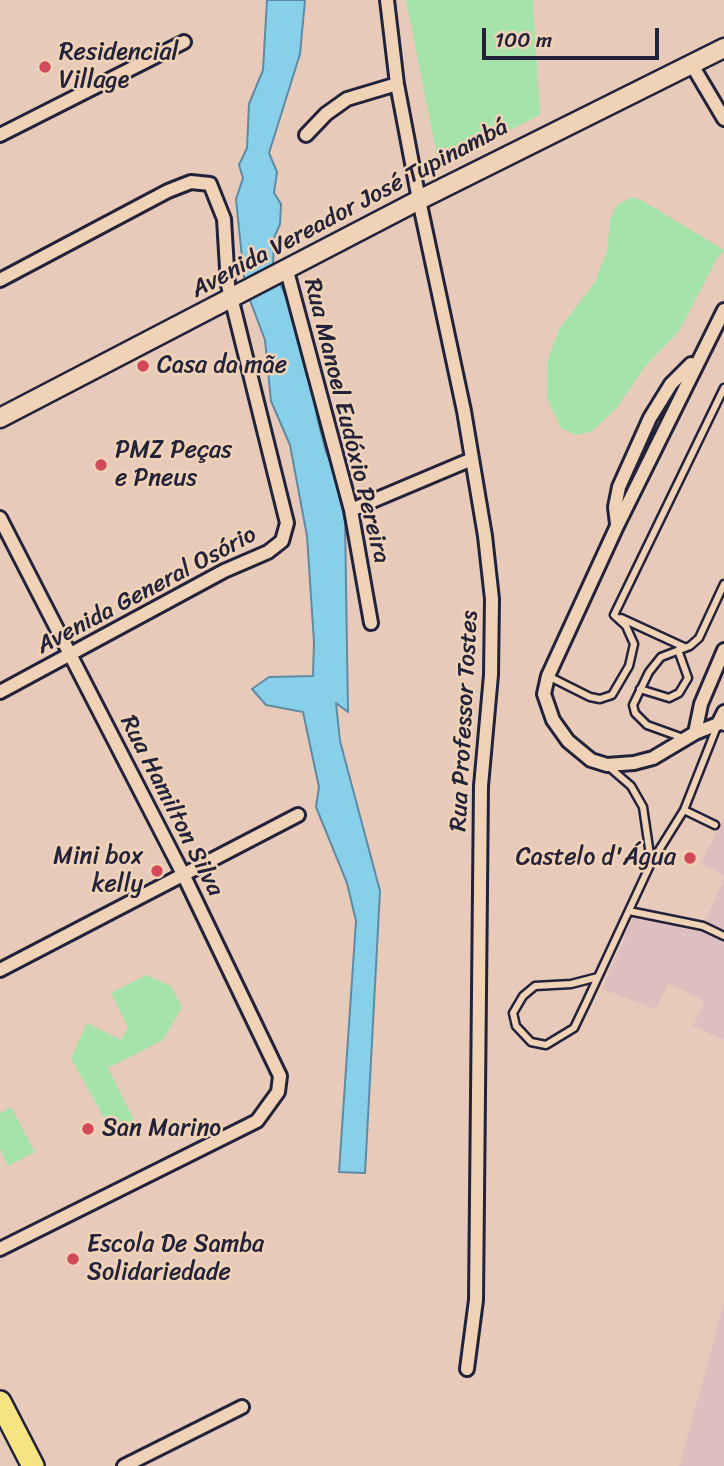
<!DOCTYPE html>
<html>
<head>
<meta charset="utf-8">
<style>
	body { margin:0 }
	#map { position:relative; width:724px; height:1466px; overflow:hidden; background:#e8cabb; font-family:Sriracha,sans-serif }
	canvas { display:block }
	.scale { position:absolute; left:482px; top:28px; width:177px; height:32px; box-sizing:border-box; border:4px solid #22223b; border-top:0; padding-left:9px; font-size:21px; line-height:24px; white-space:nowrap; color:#22223b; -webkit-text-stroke:5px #f0d3b6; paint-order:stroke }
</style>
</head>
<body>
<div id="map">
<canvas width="724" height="1466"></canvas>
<div class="scale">100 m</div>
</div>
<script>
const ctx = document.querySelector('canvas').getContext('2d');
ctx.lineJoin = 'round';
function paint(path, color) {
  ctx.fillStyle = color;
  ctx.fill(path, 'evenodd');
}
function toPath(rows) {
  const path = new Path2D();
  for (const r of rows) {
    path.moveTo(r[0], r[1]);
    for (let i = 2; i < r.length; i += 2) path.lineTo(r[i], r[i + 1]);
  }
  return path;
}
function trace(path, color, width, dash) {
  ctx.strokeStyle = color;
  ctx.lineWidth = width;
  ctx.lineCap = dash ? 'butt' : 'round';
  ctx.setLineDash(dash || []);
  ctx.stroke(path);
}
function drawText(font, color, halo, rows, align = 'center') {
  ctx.font = font + ' Sriracha,sans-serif';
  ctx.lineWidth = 5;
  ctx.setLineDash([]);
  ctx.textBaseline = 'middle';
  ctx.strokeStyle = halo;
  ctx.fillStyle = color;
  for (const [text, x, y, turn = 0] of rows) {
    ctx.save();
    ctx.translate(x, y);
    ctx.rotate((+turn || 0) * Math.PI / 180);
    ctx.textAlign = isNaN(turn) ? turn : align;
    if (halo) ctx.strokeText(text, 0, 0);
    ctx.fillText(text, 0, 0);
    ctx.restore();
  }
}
const built = toPath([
	[724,817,724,876,701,863],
	[724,879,724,1040,693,1026,704,1001,669,983,655,1009,602,989,633,918,700,932],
	[724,1303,724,1466,679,1466,695,1409]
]);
const green = toPath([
	[406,0,533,0,540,115,439,166],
	[632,197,643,201,724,250,716,260,679,331,644,368,616,409,591,432,575,435,561,428,547,399,548,359,559,329,595,282,607,251,610,219,618,204],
	[146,975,171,986,182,1007,163,1040,108,1068,135,1122,111,1131,71,1058,87,1023,121,1040,128,1027,111,993],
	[11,1107,35,1152,8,1166,0,1150,0,1113]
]);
const water = toPath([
	[267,0,305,0,300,54,269,153,277,172,274,193,281,204,280,224,274,238,273,269,297,319,319,425,326,452,334,469,345,521,348,712,336,703,340,741,380,891,365,1173,339,1172,356,921,347,883,316,807,319,787,303,712,266,705,252,689,269,677,313,676,314,642,307,536,290,445,271,401,265,340,245,287,236,199,243,178,239,165,247,148,249,104,263,70,267,0]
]);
const lane = toPath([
	[614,615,724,388],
	[621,618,684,647],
	[548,676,590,697,600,699,612,695,629,666,634,644,626,626,614,615],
	[640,689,669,698,679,693,688,678,678,650],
	[683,738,647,725,635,713,633,705,649,672,661,657,690,646,699,638,724,584],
	[609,767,631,786,643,807,651,862],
	[684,810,715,825],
	[629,911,703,926,724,936],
	[598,977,571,984,535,986,523,996,513,1013,516,1026,531,1042,546,1045,574,1028,586,1003,651,863,684,810,718,724,724,727]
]);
const street = toPath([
	[387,0,397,84,419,200,464,411,485,536,492,599,491,675,481,786,476,1300,467,1369],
	[692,65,724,119],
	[0,135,184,42],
	[306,135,326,114,347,99,397,84],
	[287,271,351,510,371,623],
	[0,280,168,191,191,182,210,184,224,219,228,285,287,523,282,541,268,552,224,571,0,692],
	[724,310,617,526,548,676,544,694,553,720,568,741,591,760,607,765,634,763,653,758,695,733,718,724,724,712],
	[351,510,472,459],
	[0,518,184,876,280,1076,278,1092,257,1121,0,1249],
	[617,524,615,507,619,487,650,418,671,384,691,364],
	[695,733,701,704,724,650],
	[0,970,298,815],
	[124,1466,242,1407]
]);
const secondary = toPath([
	[0,418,419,200,724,48]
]);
const primary = toPath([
	[0,1402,33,1466]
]);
const markers = [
	[45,67,7,"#d1495b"],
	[143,366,7,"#d1495b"],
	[101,465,7,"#d1495b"],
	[690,858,7,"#d1495b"],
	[157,871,7,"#d1495b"],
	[88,1129,7,"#d1495b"],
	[73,1259,7,"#d1495b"]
];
const poiNames = [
	["Residencial",59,53],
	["Village",59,81],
	["Casa da mãe",157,366],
	["PMZ Peças",115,451],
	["e Pneus",115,479],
	["Mini box",143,857,"right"],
	["kelly",143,885,"right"],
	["Castelo d'Água",676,858,"right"],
	["San Marino",102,1129],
	["Escola De Samba",87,1245],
	["Solidariedade",87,1273]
];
const streetNames = [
	["Avenida Vereador José Tupinambá",350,209,-28],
	["Rua Manoel Eudóxio Pereira",346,421,76],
	["Avenida General Osório",147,591,-28],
	["Rua Professor Tostes",465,721,-87],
	["Rua Hamilton Silva",171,806,63]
];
paint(built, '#debfc0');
paint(green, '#a6e3aa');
paint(water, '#88d0e9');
trace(water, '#5f8aa3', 2);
trace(lane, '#22223b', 11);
trace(street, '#22223b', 18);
trace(secondary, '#22223b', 23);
trace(primary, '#22223b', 26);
trace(lane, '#f0d3b6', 6);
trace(street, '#f0d3b6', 12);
trace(secondary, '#f0d3b6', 18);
trace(primary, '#f6e381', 21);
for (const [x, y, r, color] of markers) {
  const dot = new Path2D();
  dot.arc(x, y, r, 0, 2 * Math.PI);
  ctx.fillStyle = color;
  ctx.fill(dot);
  trace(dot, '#f0d3b6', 2.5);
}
drawText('24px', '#22223b', '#f0d3b6', poiNames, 'left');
drawText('24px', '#22223b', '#f0d3b6', streetNames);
</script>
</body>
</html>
